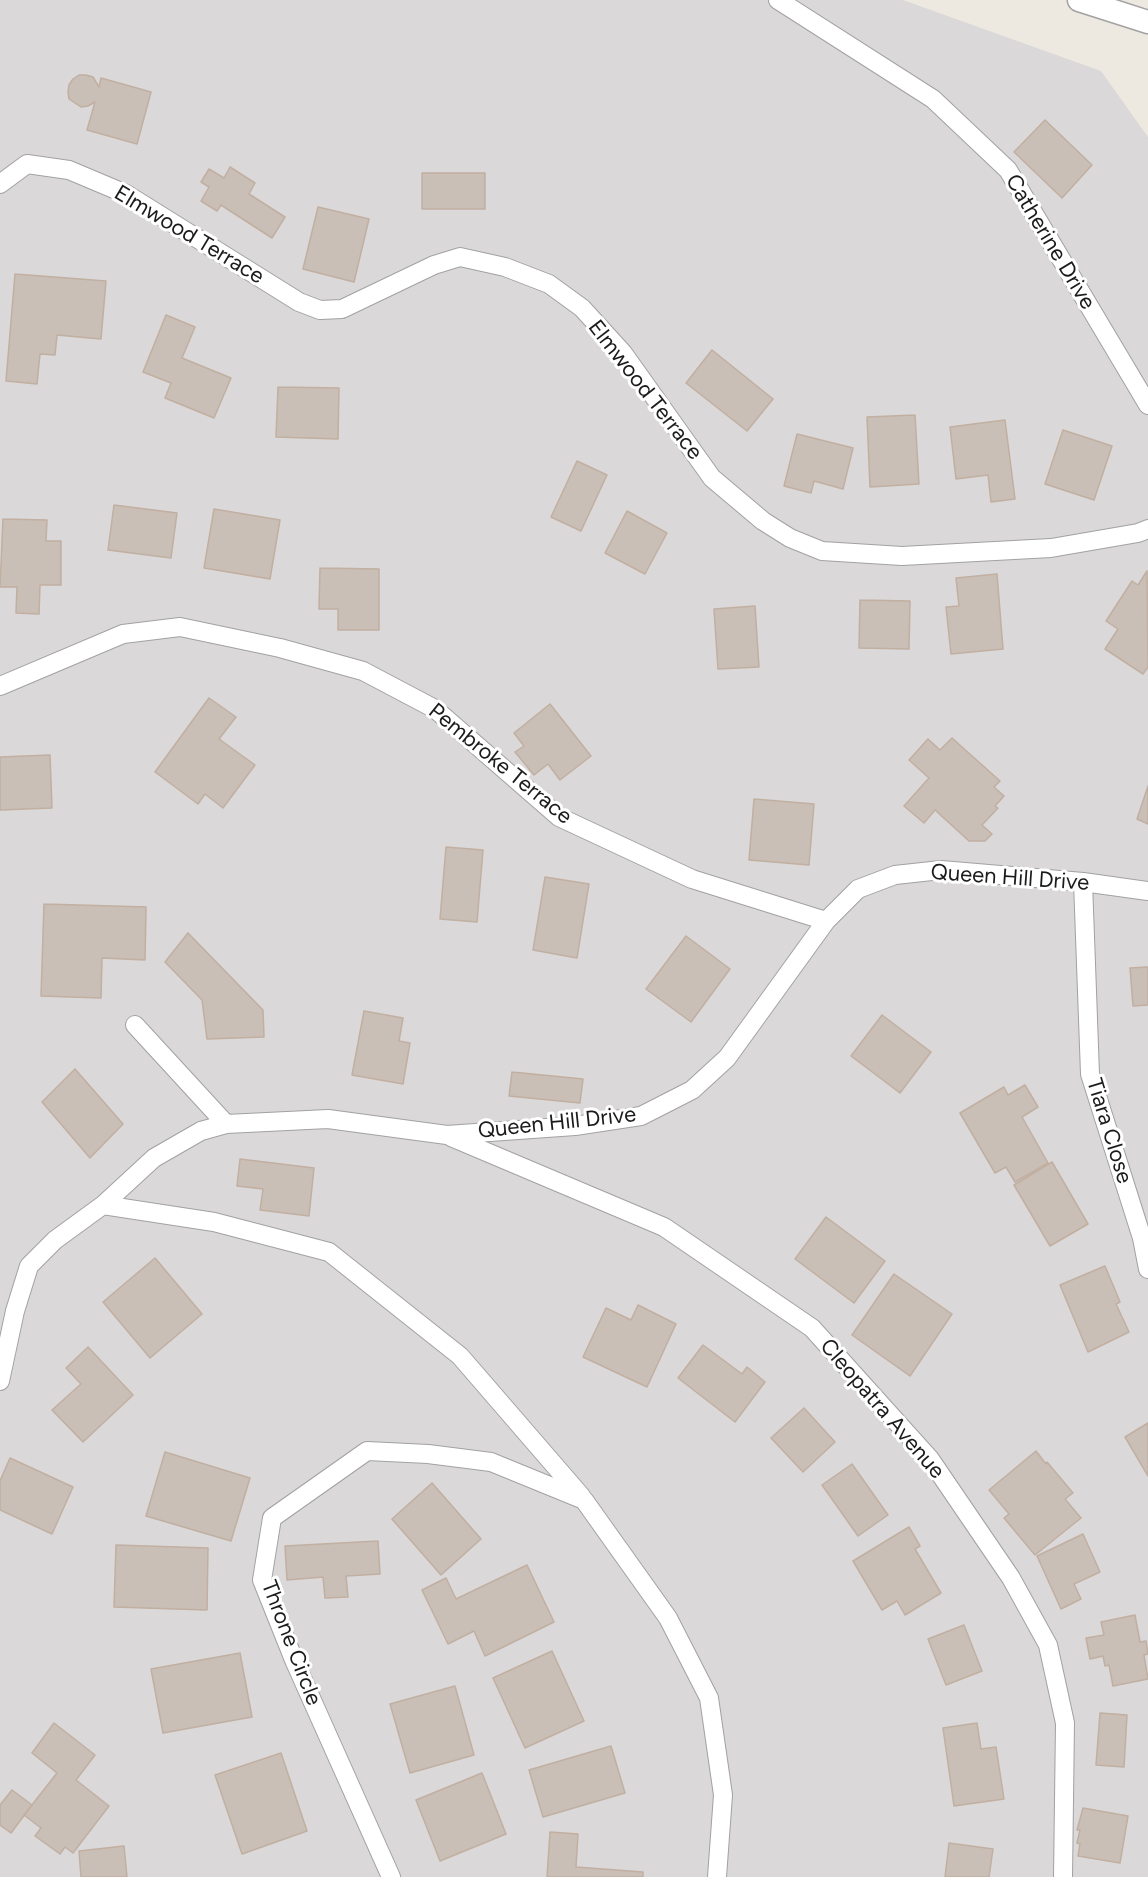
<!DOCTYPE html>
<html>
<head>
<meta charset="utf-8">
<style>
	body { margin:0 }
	canvas { display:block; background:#eee9e0 }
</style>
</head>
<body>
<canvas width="1148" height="1877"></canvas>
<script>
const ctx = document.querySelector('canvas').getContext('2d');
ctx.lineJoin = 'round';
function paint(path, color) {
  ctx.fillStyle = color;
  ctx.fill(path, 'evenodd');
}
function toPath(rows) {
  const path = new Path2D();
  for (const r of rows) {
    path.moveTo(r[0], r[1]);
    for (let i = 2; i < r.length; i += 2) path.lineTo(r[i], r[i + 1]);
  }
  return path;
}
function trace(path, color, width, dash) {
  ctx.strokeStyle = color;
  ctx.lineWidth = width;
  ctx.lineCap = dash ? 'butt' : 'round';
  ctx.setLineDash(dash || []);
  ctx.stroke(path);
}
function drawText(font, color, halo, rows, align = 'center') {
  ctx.font = font + ' Figtree,sans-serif';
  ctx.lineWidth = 6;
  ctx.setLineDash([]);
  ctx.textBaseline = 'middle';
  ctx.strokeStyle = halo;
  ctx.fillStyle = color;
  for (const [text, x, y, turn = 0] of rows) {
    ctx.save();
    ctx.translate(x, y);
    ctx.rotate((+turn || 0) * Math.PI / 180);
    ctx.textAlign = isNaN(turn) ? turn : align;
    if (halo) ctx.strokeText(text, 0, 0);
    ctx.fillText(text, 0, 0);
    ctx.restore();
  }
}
const residential = toPath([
	[0,0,903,0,1101,71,1148,137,1148,1877,0,1877]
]);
const building = toPath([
	[79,75,86,75,93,77,99,87,101,78,151,92,137,144,87,130,95,102,88,106,81,107,69,99,68,92,69,85,73,79,79,75],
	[1045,120,1092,165,1062,198,1014,152,1045,120],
	[230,167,255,183,249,194,285,217,272,238,221,205,217,211,201,201,209,187,201,182,209,169,224,178,230,167],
	[422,173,485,173,485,209,422,209,422,173],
	[318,207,369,219,354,282,303,269,318,207],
	[15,274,106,281,101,339,57,335,55,355,40,354,37,384,6,381,15,274],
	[166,315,195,327,182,358,231,378,214,418,165,398,171,383,143,372,166,315],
	[712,350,773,399,747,431,686,383,712,350],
	[278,387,339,388,338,439,276,437,278,387],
	[915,415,919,484,870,487,867,417,915,415],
	[1005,420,1015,499,991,502,988,475,956,479,950,427,1005,420],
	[1063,430,1112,446,1094,500,1045,484,1063,430],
	[797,434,853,448,843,489,814,481,811,493,784,486,797,434],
	[577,461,607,475,581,531,551,517,577,461],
	[114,505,177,513,171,558,108,550,114,505],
	[214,509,280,520,270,579,204,568,214,509],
	[627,511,667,533,645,574,605,553,627,511],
	[3,519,47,520,46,541,61,541,61,585,40,585,39,614,16,613,17,587,0,587,3,519],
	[320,568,379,569,379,630,338,630,338,609,319,609,320,568],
	[1147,571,1148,667,1143,674,1105,649,1118,629,1106,621,1132,581,1138,585,1147,571],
	[997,574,1003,649,951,654,946,607,959,606,956,578,997,574],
	[860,600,910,601,909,649,859,648,860,600],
	[755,606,759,667,718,669,714,609,755,606],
	[209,698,236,717,219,739,255,765,223,808,205,794,198,804,155,772,209,698],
	[550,704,591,756,560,780,548,764,534,775,515,752,524,746,514,733,550,704],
	[952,738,1000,781,994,787,1004,796,995,806,998,808,982,825,992,834,985,841,969,841,935,810,924,823,904,806,929,778,909,760,928,739,940,750,952,738],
	[50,755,52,808,0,810,0,757,50,755],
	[1148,786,1148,824,1137,819,1148,786],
	[754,799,814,804,809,865,749,860,754,799],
	[446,847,483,850,477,922,440,919,446,847],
	[545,877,589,884,577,958,533,950,545,877],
	[44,904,146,907,145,960,102,958,101,998,41,996,44,904],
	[188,933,263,1010,264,1037,207,1039,202,1000,165,962,188,933],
	[686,936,730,969,691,1022,646,989,686,936],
	[1148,967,1148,1005,1133,1006,1130,968,1148,967],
	[364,1011,403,1018,399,1041,410,1043,403,1084,352,1075,364,1011],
	[882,1015,931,1052,900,1093,851,1056,882,1015],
	[75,1069,123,1124,90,1158,42,1102,75,1069],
	[512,1072,583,1079,580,1103,509,1096,512,1072],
	[1025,1085,1038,1107,1022,1117,1048,1163,1015,1182,1006,1167,995,1173,960,1113,1004,1087,1008,1095,1025,1085],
	[240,1159,314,1168,309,1216,260,1210,263,1189,237,1186,240,1159],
	[1052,1162,1088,1224,1050,1246,1014,1185,1052,1162],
	[826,1217,885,1261,854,1303,795,1259,826,1217],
	[155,1258,202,1314,150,1358,103,1302,155,1258],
	[1105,1266,1120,1302,1116,1304,1129,1332,1088,1352,1060,1285,1105,1266],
	[894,1274,952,1314,910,1376,852,1335,894,1274],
	[638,1305,676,1324,647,1387,583,1357,606,1308,631,1320,638,1305],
	[703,1345,742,1374,747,1367,765,1382,735,1422,678,1378,703,1345],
	[88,1347,133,1395,83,1442,52,1410,81,1384,66,1368,88,1347],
	[804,1408,835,1442,803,1472,771,1438,804,1408],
	[1148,1423,1148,1476,1125,1437,1148,1423],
	[1036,1451,1046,1464,1047,1462,1073,1493,1065,1499,1081,1518,1035,1555,1004,1518,1009,1514,989,1490,1036,1451],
	[165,1452,250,1478,231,1541,146,1516,165,1452],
	[10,1458,73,1487,52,1534,0,1510,0,1481,10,1458],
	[852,1464,888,1515,858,1536,822,1485,852,1464],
	[432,1483,481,1539,441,1575,392,1519,432,1483],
	[909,1527,920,1546,915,1549,941,1593,905,1615,897,1601,882,1610,853,1561,909,1527],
	[1083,1534,1100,1572,1074,1584,1081,1599,1061,1609,1037,1556,1083,1534],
	[378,1541,380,1574,346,1576,348,1597,325,1598,323,1577,287,1580,285,1546,378,1541],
	[116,1545,208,1548,207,1610,114,1607,116,1545],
	[527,1565,554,1622,485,1656,474,1631,448,1644,422,1590,446,1578,456,1599,527,1565],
	[1135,1615,1140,1642,1146,1641,1148,1654,1144,1655,1148,1679,1113,1686,1109,1665,1105,1666,1103,1656,1090,1659,1086,1638,1104,1635,1101,1622,1135,1615],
	[964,1625,982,1671,946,1685,928,1639,964,1625],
	[552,1651,584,1721,525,1748,493,1678,552,1651],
	[240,1653,252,1717,163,1733,151,1669,240,1653],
	[455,1686,474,1755,410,1773,390,1704,455,1686],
	[1100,1713,1127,1715,1124,1767,1096,1765,1100,1713],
	[54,1723,95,1755,76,1780,109,1806,73,1853,65,1847,60,1854,35,1836,41,1828,24,1815,57,1773,32,1753,54,1723],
	[977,1723,981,1749,996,1747,1004,1799,954,1806,943,1728,977,1723],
	[611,1746,625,1793,543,1817,529,1770,611,1746],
	[281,1753,307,1831,242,1854,215,1775,281,1753],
	[482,1773,506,1834,440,1861,416,1800,482,1773],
	[12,1790,32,1805,11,1833,0,1825,0,1805,12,1790],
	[1083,1808,1128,1816,1120,1863,1078,1856,1080,1844,1077,1843,1080,1830,1077,1830,1083,1808],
	[550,1832,578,1834,576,1867,643,1872,643,1877,547,1877,550,1832],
	[949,1843,993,1849,989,1877,945,1877,949,1843],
	[124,1846,127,1877,81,1877,79,1851,124,1846]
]);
const minor = toPath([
	[778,0,933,99,1008,170,1148,405],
	[0,184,27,164,69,170,126,194,299,302,320,310,342,309,434,265,460,257,505,267,549,284,582,308,623,353,712,478,763,521,790,538,822,551,902,556,1051,548,1138,533,1148,529],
	[0,686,123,634,180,627,280,648,363,671,435,709,559,817,692,879,826,921],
	[1083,882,1090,1074,1142,1238,1148,1269],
	[135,1025,226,1124],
	[451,1137,664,1227,812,1328,930,1459,1011,1578,1048,1645,1065,1723,1063,1877],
	[103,1205,214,1222,329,1252,460,1356,581,1496],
	[0,1381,15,1311,29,1266,55,1240,103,1205,154,1158,201,1131,226,1124,328,1119,447,1135,575,1126,641,1116,692,1090,727,1058,826,921,858,889,895,875,941,870,1083,882,1148,891],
	[391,1877,294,1660,262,1580,272,1518,367,1451,428,1454,491,1462,584,1500,668,1618,709,1698,723,1795,717,1877]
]);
const tertiary = toPath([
	[1079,0,1148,22]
]);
const streetNames = [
	["Elmwood Terrace",189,235,31],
	["Catherine Drive",1050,242,59],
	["Elmwood Terrace",645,390,52],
	["Pembroke Terrace",500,764,39],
	["Queen Hill Drive",1010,878,4],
	["Queen Hill Drive",557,1123,-6],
	["Tiara Close",1109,1131,73],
	["Cleopatra Avenue",882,1409,49],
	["Throne Circle",291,1643,69]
];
paint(residential, '#dad8d8');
paint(building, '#cabfb6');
trace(building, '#c1afa1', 1.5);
trace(minor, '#a2a2a2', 20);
trace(tertiary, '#a2a2a2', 25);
trace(minor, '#fff', 18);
trace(tertiary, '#fff', 22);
drawText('22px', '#1b1b1b', '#fff', streetNames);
</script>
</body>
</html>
